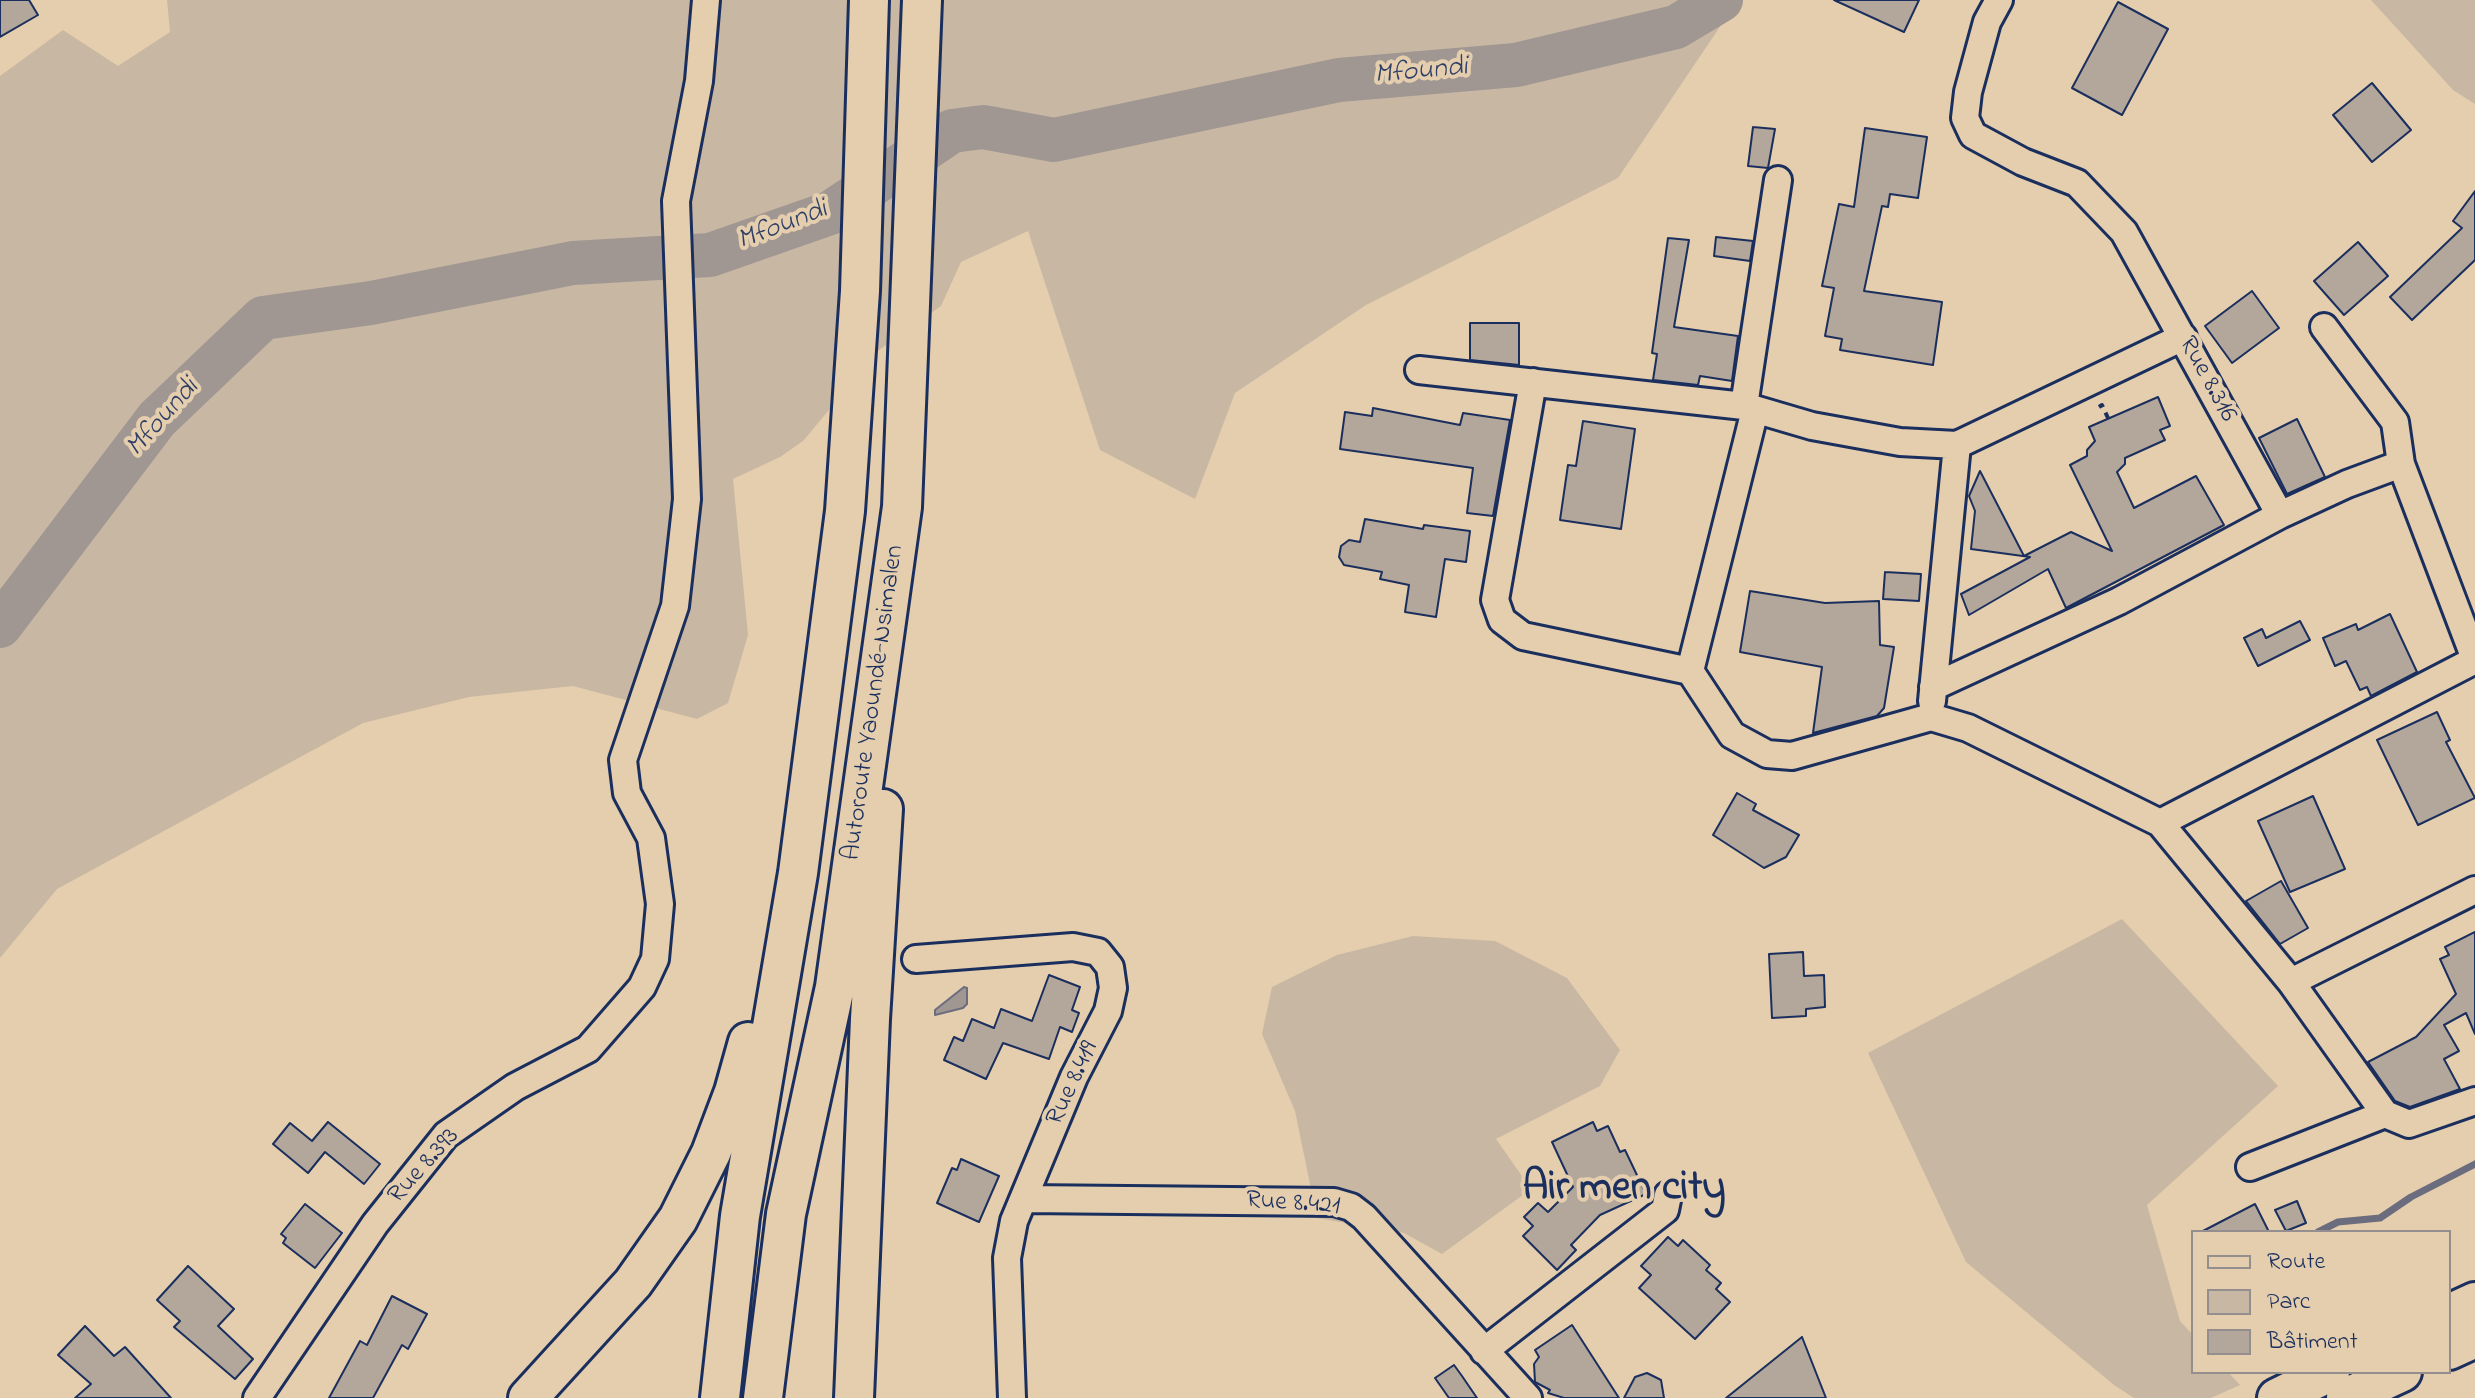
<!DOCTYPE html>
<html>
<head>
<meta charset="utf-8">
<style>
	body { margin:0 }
	#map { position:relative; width:2475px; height:1398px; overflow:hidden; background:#e5ceae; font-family:"Indie Flower",sans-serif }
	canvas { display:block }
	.legend { position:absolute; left:2191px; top:1230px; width:260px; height:144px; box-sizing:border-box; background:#e5ceae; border:2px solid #948e8e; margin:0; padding:10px 14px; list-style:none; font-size:24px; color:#1b2f5e }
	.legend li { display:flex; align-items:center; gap:16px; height:40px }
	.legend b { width:40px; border:2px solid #948e8e }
</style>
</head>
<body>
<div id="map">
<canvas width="2475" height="1398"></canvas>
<ul class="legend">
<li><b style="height:10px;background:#e5ceae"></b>Route</li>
<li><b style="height:22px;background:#c8b7a2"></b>Parc</li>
<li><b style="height:22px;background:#b3a69a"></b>Bâtiment</li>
</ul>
</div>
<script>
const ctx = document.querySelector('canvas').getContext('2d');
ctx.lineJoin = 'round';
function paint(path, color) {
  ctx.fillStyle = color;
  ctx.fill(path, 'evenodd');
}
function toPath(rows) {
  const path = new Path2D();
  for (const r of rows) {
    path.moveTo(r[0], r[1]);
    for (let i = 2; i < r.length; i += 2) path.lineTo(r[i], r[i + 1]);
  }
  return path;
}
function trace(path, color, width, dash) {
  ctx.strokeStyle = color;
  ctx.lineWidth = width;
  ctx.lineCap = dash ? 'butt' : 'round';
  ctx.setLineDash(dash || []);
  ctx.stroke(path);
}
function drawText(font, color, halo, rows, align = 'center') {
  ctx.font = font + ' "Indie Flower",sans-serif';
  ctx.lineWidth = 8;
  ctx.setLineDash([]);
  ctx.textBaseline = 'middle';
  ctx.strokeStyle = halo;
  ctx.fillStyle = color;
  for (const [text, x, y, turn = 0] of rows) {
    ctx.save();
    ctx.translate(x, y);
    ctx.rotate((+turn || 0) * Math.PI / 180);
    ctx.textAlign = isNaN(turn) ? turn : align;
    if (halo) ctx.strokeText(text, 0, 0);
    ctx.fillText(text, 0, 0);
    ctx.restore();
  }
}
const green = toPath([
	[167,0,1738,0,1618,178,1366,305,1235,393,1195,499,1100,450,1028,231,961,262,941,306,879,350,803,441,780,457,733,479,748,635,728,703,697,719,573,686,469,697,363,723,57,889,0,958,0,76,63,30,118,66,170,32],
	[2371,0,2475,0,2475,104,2453,90],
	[2122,919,2278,1086,2147,1205,2180,1321,2193,1335,2193,1372,2228,1372,2240,1385,2211,1398,2134,1398,2114,1385,1966,1262,1868,1053],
	[1413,936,1495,941,1567,978,1620,1050,1600,1086,1496,1139,1531,1189,1442,1254,1404,1233,1317,1218,1295,1111,1262,1034,1272,987,1337,955]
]);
const water = toPath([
	[964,987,967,988,967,1004,963,1008,935,1015,935,1010,964,987]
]);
const stream = toPath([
	[2318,1232,2338,1222,2380,1218,2411,1197,2475,1164]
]);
const river = toPath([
	[0,626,157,419,263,318,371,303,573,263,710,255,830,213,952,131,983,127,1054,140,1339,80,1516,65,1676,27,1721,0]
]);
const building = toPath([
	[0,0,29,0,38,15,0,37,0,0],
	[1834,0,1919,0,1904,32,1834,0],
	[2118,2,2168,29,2122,115,2072,88,2118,2],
	[2372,83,2411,130,2372,162,2333,115,2372,83],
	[1753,127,1775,129,1768,168,1748,166,1753,127],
	[1865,128,1927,137,1918,198,1890,194,1888,207,1882,206,1864,291,1942,302,1933,365,1840,350,1842,339,1825,336,1834,288,1822,286,1839,204,1854,207,1865,128],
	[2475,191,2475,260,2412,320,2390,297,2462,228,2453,221,2475,191],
	[1716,237,1753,241,1750,261,1714,256,1716,237],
	[1668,238,1689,240,1674,327,1738,336,1732,381,1700,376,1698,385,1653,380,1657,354,1652,353,1668,238],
	[2358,242,2388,276,2344,315,2314,281,2358,242],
	[2252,291,2279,328,2232,363,2205,326,2252,291],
	[1470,323,1519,323,1519,365,1470,360,1470,323],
	[2158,397,2170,426,2160,430,2165,440,2125,458,2125,464,2117,472,2134,508,2196,476,2224,525,2066,608,2048,569,1969,615,1961,594,2030,557,1971,549,1975,511,1969,496,1980,471,2024,556,2071,532,2112,551,2070,465,2087,456,2087,450,2095,441,2089,427,2158,397],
	[1373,408,1460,425,1463,413,1510,420,1493,516,1467,513,1473,468,1340,449,1345,412,1372,416,1373,408],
	[2297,419,2325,477,2287,494,2259,438,2297,419],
	[1583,421,1635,429,1621,529,1560,520,1568,465,1576,466,1583,421],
	[1365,519,1423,529,1424,525,1470,531,1466,562,1445,559,1436,617,1405,612,1409,585,1380,579,1382,572,1344,565,1339,557,1341,546,1349,540,1360,542,1365,519],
	[1885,572,1921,574,1919,601,1883,599,1885,572],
	[1750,591,1825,603,1879,601,1880,645,1894,647,1884,708,1877,716,1813,733,1822,667,1740,652,1750,591],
	[2390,614,2417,672,2371,696,2367,687,2360,690,2346,661,2335,666,2323,638,2356,624,2358,630,2390,614],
	[2300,621,2310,640,2258,666,2244,638,2262,629,2266,638,2300,621],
	[2437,712,2450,740,2446,742,2475,798,2418,825,2377,740,2437,712],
	[1737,793,1756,804,1753,810,1799,835,1786,857,1764,868,1713,835,1737,793],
	[2313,796,2345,869,2290,892,2258,821,2313,796],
	[2281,881,2308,928,2280,944,2246,901,2281,881],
	[2475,932,2475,1034,2466,1013,2444,1025,2459,1051,2444,1059,2460,1089,2410,1107,2395,1101,2368,1062,2416,1037,2456,994,2440,959,2449,955,2445,947,2475,932],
	[1803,952,1804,976,1824,975,1825,1007,1806,1009,1806,1016,1772,1018,1769,954,1803,952],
	[1049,975,1080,987,1072,1010,1079,1013,1072,1032,1060,1027,1049,1059,1003,1043,986,1079,944,1060,954,1037,963,1041,972,1019,994,1028,1001,1009,1032,1021,1049,975],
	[328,1122,380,1164,364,1184,325,1152,308,1173,273,1144,290,1123,312,1141,328,1122],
	[1593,1122,1597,1131,1608,1126,1620,1152,1625,1150,1646,1194,1600,1215,1571,1245,1576,1250,1557,1270,1523,1236,1533,1226,1524,1217,1538,1203,1548,1212,1573,1187,1552,1142,1593,1122],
	[961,1159,999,1176,979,1222,937,1203,952,1168,957,1170,961,1159],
	[2297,1201,2306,1223,2286,1231,2275,1210,2297,1201],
	[305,1204,342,1233,315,1268,283,1243,286,1238,281,1234,305,1204],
	[2255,1204,2269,1232,2201,1232,2255,1204],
	[1668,1237,1678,1246,1683,1240,1710,1265,1706,1270,1721,1283,1716,1289,1730,1302,1695,1339,1639,1288,1651,1275,1641,1266,1668,1237],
	[188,1266,234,1309,218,1326,253,1359,235,1379,174,1327,180,1321,157,1300,188,1266],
	[392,1296,427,1314,408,1349,402,1345,373,1398,329,1398,360,1341,367,1345,392,1296],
	[1572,1325,1619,1398,1564,1398,1548,1393,1550,1390,1535,1382,1534,1364,1539,1357,1535,1350,1572,1325],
	[85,1326,114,1356,125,1347,171,1398,75,1398,91,1384,58,1355,85,1326],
	[1802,1337,1826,1398,1726,1398,1802,1337],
	[1454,1365,1462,1376,1477,1398,1449,1398,1435,1378,1454,1365],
	[1647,1373,1661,1380,1664,1398,1624,1398,1635,1377,1647,1373]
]);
const path = toPath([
	[2099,407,2102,405,2108,418]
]);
const minor = toPath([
	[1999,0,1987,22,1968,92,1965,118,1973,135,2023,162,2077,183,2124,232,2280,515,2347,484,2401,464,2475,659],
	[2324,327,2395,422,2401,464],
	[1419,370,1744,406,1812,426,1900,442,1957,445,2183,337],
	[1533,382,1495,600,1502,620,1523,636,1690,671,1732,735,1767,754,1792,756,1931,717,1968,728,2160,823,2291,982,2385,1114,2409,1124,2475,1101],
	[1744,406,1778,180],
	[1690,671,1755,410],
	[1933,687,2119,601,2280,515],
	[1932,701,1957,445],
	[2160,823,2475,660],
	[916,959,1073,947,1098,952,1110,967,1113,988,1108,1011,1074,1077,1014,1221,1007,1258,1012,1398],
	[2291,982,2475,890],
	[2250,1167,2385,1114],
	[1024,1199,1334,1202,1351,1207,1364,1217,1528,1398],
	[1484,1351,1665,1210,1668,1195],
	[257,1398,375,1224,446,1135,515,1087,588,1049,642,987,655,959,660,904,651,838,627,793,623,760,675,606,687,499,676,201,699,81,706,0]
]);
const highway = toPath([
	[2449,1314,2475,1302],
	[2449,1350,2475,1338],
	[528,1398,633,1283,678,1219,711,1153,734,1092,748,1042],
	[720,1398,740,1216,798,873,845,511,860,291,869,0],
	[763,1398,786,1214,835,987,902,507,922,0],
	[854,1398,870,1019,883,809],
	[2277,1398,2330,1372],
	[2346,1398,2402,1372]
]);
const streetNames = [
	["Rue 8.316",2206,380,61],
	["Autoroute Yaoundé-Nsimalen",875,703,-82],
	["Rue 8.419",1074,1084,-65],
	["Rue 8.393",425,1167,-48],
	["Rue 8.421",1293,1205,4]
];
const waterNames = [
	["Mfoundi",1421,73,-5],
	["Mfoundi",783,227,-21],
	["Mfoundi",164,419,-48]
];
const townNames = [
	["Air men city",1624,1191]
];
paint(green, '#c8b7a2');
paint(water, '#a09793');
trace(water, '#6b6d7e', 2);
trace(stream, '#6b6d7e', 7);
trace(river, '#a09793', 44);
paint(building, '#b3a69a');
trace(building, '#1b2f5e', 2);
trace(minor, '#1b2f5e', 32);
trace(highway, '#1b2f5e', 44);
trace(path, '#1b2f5e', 4, [6, 6]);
trace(minor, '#e5ceae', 26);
trace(highway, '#e5ceae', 38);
drawText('26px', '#1b2f5e', '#e5ceae', streetNames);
drawText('italic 28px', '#2f3f66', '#e5ceae', waterNames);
drawText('bold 42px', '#1b2f5e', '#e5ceae', townNames);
</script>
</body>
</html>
